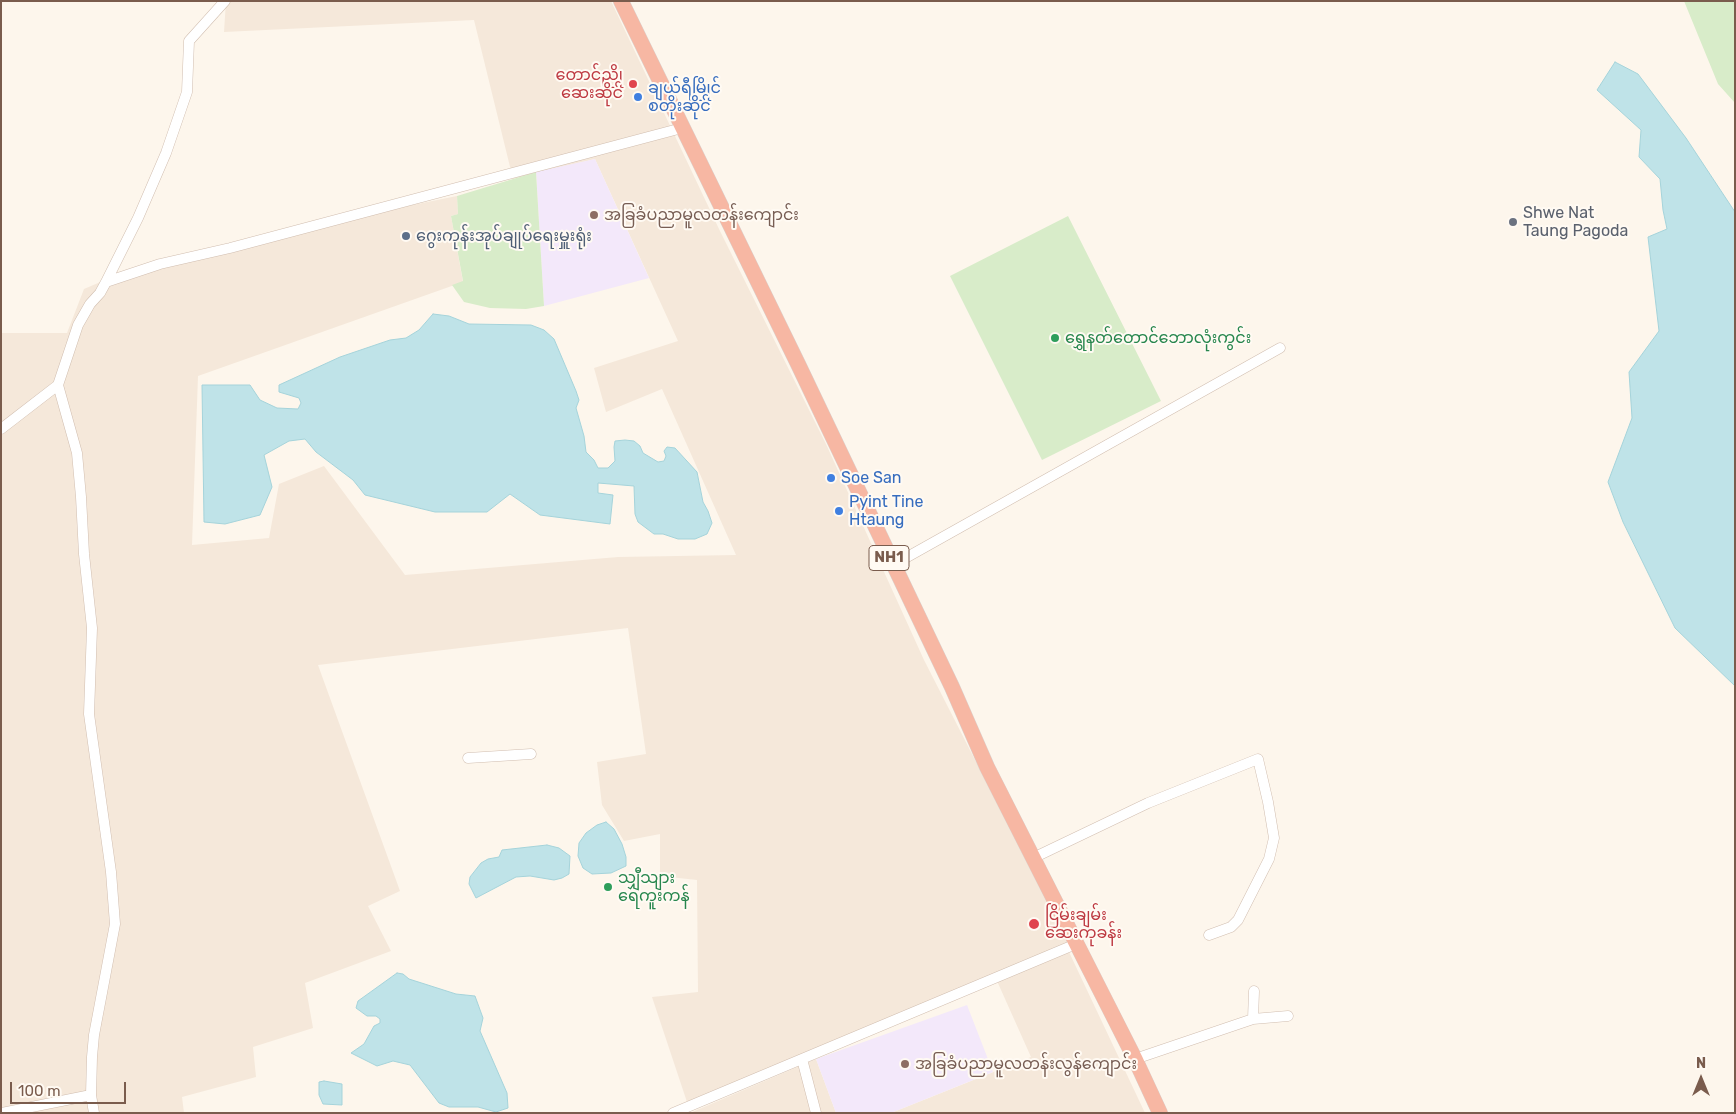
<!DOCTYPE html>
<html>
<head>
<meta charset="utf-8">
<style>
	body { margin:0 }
	#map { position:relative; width:1736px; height:1114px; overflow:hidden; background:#fdf6ec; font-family:Rubik,sans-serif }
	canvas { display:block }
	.frame { position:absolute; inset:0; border:2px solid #7a5c4d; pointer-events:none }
	.north { position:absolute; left:1676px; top:1054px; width:50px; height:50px; -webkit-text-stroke:4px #fffaf3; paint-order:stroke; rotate:0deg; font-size:14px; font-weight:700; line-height:20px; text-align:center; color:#7a5c4d }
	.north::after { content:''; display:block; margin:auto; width:18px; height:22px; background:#7a5c4d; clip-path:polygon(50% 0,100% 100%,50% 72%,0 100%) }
	.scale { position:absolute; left:10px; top:1082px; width:116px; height:22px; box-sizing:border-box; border:2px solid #7a5c4d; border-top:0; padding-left:6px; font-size:15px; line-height:18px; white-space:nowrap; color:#7a5c4d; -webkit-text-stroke:4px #fffaf3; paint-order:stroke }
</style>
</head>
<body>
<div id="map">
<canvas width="1736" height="1114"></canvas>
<div class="frame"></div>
<div class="north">N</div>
<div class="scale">100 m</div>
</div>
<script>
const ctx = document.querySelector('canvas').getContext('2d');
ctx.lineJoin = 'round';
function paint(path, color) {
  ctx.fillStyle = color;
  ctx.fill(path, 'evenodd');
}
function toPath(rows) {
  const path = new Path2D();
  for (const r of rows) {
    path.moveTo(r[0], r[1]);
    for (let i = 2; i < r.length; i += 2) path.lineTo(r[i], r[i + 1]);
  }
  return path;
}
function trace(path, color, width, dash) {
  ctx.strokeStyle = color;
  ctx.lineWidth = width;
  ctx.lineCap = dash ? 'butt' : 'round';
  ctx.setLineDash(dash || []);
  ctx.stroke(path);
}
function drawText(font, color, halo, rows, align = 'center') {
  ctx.font = font + ' Rubik,"Noto Sans Myanmar",sans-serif';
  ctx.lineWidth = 4;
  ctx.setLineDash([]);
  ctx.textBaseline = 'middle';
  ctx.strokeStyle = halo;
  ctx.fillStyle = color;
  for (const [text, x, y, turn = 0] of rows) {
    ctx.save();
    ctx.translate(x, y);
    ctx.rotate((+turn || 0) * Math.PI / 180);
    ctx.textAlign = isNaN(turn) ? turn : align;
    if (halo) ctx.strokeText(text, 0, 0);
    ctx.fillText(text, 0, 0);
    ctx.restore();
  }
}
const residential = toPath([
	[226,1,611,1,719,229,826,444,924,660,1069,944,687,1102,652,997,698,992,697,880,660,876,660,834,624,841,602,805,597,762,646,754,628,628,318,665,400,891,368,906,391,951,305,983,313,1028,253,1047,256,1077,182,1097,184,1113,1,1113,1,333,67,333,84,289,126,271,264,235,457,196,458,214,451,216,463,282,198,376,192,545,269,538,279,484,324,466,405,575,618,557,736,555,662,389,606,412,594,368,678,341,595,159,513,179,474,20,224,32],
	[1069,952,1145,1113,891,1113,1031,1057,997,981],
	[816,1059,836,1113,690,1113]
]);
const education = toPath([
	[595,159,649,278,544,306,536,172],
	[967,1005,993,1072,891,1113,836,1113,816,1059]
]);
const green = toPath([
	[1684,1,1735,1,1735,103,1718,84],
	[536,172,544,306,526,309,490,308,464,302,452,285,463,281,451,216,458,214,457,196],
	[1068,216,1161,401,1042,460,950,276]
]);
const water = toPath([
	[1615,62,1638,74,1686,138,1735,212,1735,686,1675,628,1623,522,1608,482,1632,418,1629,372,1659,331,1648,237,1667,229,1663,210,1660,179,1639,157,1641,130,1597,90,1615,62],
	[433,314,449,316,469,324,531,325,544,330,554,339,576,391,579,400,576,408,584,436,586,452,594,460,598,468,608,468,615,461,614,447,615,441,625,440,634,441,640,446,643,453,658,462,664,461,666,456,664,451,667,447,675,448,697,472,703,502,708,511,712,523,707,534,695,539,678,539,663,534,654,534,638,522,635,514,634,486,598,483,598,493,613,495,610,524,540,515,510,494,487,512,435,512,365,495,353,480,316,452,305,439,289,441,264,455,272,487,260,515,225,524,204,522,202,385,250,385,260,400,277,408,298,409,301,403,299,398,279,392,279,385,340,357,390,340,406,338,419,330,433,314],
	[606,822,614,829,622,844,626,857,626,866,611,873,592,874,583,868,578,856,579,843,586,833,597,825,606,822],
	[547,845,559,848,570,856,569,874,562,878,554,880,530,876,516,877,476,898,469,884,470,877,481,863,488,859,499,857,502,850,547,845],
	[397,973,403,974,409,979,456,994,475,996,483,1018,480,1031,507,1093,508,1108,496,1112,478,1107,449,1107,439,1103,410,1065,393,1061,377,1066,351,1053,364,1044,374,1026,380,1023,380,1019,376,1016,367,1016,356,1008,358,1001,397,973],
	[324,1081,342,1084,342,1105,323,1104,319,1095,319,1082,324,1081]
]);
const minor = toPath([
	[106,282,138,218,166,153,187,92,189,41,225,1],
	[58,385,77,453,81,497,84,554,92,628,89,714,111,872,115,924,94,1035,92,1057,91,1095,94,1113],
	[1,429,58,385,78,325,90,304,100,293,106,282,160,264,230,248,682,128],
	[893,565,1280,348],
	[468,758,531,754],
	[1033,858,1148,803,1258,759,1268,802,1274,838,1269,859,1238,920,1231,927,1209,935],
	[1253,1019,1254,991],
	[802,1059,816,1113],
	[1135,1059,1253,1019,1288,1016],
	[2,1113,91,1095],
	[673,1113,1076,944]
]);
const highway = toPath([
	[621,1,798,364,952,687,987,767,1135,1059,1160,1113]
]);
const markers = [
	[633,84,5,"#e0444e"],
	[638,97,5,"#3f7fe0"],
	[594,215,5,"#8d6e63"],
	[1513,222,5,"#6b7280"],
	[406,236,5,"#5c6f8a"],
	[1055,338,5,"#2e9e5b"],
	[831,478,5,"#3f7fe0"],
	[839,511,5,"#3f7fe0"],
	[608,887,5,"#2e9e5b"],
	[1034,924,6,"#e0444e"],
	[905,1064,5,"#8d6e63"]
];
const shields = [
	[889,558,40]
];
const shieldNames = [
	["NH1",889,558]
];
const healthNames = [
	["တောင်ညို",623,75],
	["ဆေးဆိုင်",623,93],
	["ငြိမ်းချမ်း",1045,915,"left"],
	["ဆေးကုခန်း",1045,933,"left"]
];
const shopNames = [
	["ချယ်ရီမြိုင်",648,88],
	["စတိုးဆိုင်",648,106],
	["Soe San",841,478],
	["Pyint Tine",849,502],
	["Htaung",849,520]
];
const worshipNames = [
	["Shwe Nat",1523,213],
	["Taung Pagoda",1523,231]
];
const educationNames = [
	["အခြခံပညာမူလတန်းကျောင်း",604,215],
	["အခြခံပညာမူလတန်းလွန်ကျောင်း",915,1064]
];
const serviceNames = [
	["ဂွေးကုန်းအုပ်ချုပ်ရေးမှူးရုံး",416,236]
];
const leisureNames = [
	["ရွှေနတ်တောင်ဘောလုံးကွင်း",1065,338],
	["သျှီသျား",618,878],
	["ရေကူးကန်",618,896]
];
paint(residential, '#f5e8da');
paint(education, '#f3e8fa');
paint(green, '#d8ecc9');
paint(water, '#bfe3e8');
trace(water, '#a5d3da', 1);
trace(minor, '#d1beb0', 11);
trace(highway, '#dad1cd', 16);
trace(minor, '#fff', 10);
trace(highway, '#f7b7a3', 15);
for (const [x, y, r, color] of markers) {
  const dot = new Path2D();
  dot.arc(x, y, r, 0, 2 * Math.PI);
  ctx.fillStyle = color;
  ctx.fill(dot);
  trace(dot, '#fffaf3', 2);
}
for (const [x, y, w] of shields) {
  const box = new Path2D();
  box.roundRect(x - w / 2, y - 12.5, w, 25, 4);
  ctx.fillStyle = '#fffaf3';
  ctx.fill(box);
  trace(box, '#7a5c4d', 1);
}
drawText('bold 15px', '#7a5c4d', null, shieldNames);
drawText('16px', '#be3a42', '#fffaf3', healthNames, 'right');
drawText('16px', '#366cbe', '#fffaf3', shopNames, 'left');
drawText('16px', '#5b616d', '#fffaf3', worshipNames, 'left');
drawText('16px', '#785e54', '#fffaf3', educationNames, 'left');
drawText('16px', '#4e5e75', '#fffaf3', serviceNames, 'left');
drawText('16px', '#27864d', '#fffaf3', leisureNames, 'left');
</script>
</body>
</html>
